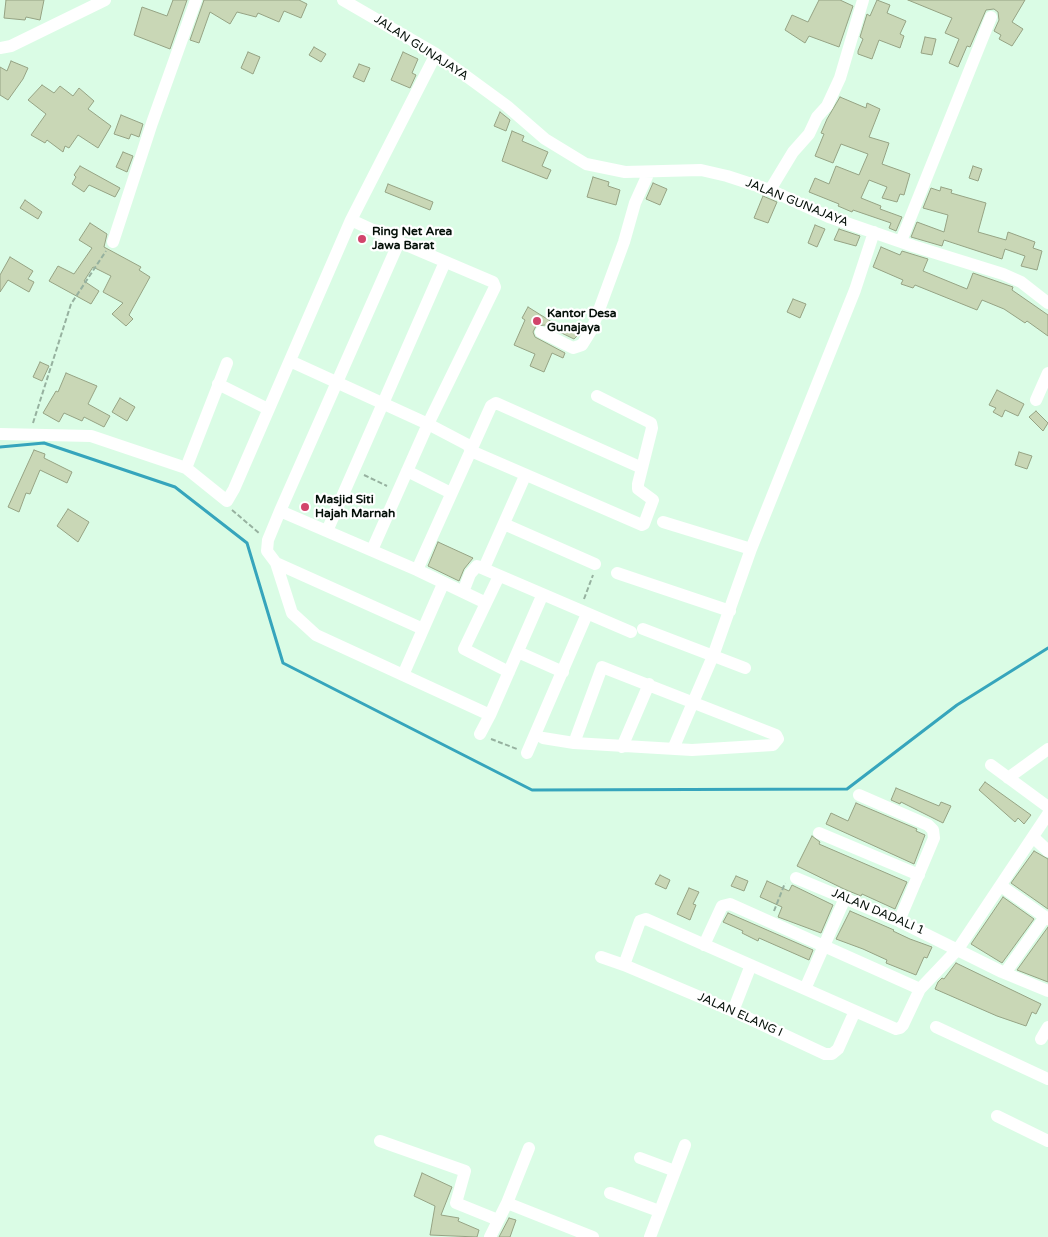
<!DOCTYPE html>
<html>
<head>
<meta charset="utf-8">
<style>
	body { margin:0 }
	canvas { display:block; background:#dafce5 }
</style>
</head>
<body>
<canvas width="1048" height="1237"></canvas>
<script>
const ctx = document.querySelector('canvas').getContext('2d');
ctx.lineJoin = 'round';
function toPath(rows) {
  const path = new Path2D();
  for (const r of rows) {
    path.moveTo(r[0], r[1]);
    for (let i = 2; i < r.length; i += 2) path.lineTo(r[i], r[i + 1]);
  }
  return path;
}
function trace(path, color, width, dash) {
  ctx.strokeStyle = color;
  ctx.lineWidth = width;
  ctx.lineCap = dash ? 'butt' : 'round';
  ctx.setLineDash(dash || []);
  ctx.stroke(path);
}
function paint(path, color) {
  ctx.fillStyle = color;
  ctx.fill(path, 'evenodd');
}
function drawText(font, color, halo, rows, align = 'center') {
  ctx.font = font + ' "Varela Round",sans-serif';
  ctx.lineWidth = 4.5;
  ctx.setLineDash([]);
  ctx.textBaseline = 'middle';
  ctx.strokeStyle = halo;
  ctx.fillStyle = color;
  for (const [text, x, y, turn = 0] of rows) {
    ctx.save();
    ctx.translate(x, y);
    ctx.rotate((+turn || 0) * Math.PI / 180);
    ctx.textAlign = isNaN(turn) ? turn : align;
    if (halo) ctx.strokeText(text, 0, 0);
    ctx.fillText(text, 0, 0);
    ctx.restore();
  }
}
const stream = toPath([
	[0,447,44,443,175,487,247,543,283,663,532,790,847,789,957,705,1048,648]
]);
const building = toPath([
	[6,0,44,0,40,20,26,17,25,20,4,18,6,0],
	[173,0,187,0,170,49,134,35,142,7,167,16,173,0],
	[204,0,299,0,307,4,301,18,284,11,279,22,258,13,256,17,237,12,230,24,210,12,199,43,190,40,204,0],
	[819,0,840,0,853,6,839,47,809,36,805,43,785,30,792,15,808,22,819,0],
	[877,0,890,5,887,13,906,21,900,34,904,36,900,48,879,40,872,59,858,54,858,51,863,39,860,37,867,14,870,16,877,0],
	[908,0,1025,0,1012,22,1023,29,1012,46,999,39,1001,35,994,31,999,20,998,12,994,9,986,10,970,47,967,46,958,67,949,63,959,39,945,33,952,18,908,0],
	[925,37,936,39,932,55,921,53,925,37],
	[314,47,326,54,321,62,309,55,314,47],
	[248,52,260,57,253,74,241,68,248,52],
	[403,52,418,59,412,73,416,75,410,88,391,80,403,52],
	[11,61,28,68,23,79,8,100,0,95,0,67,7,71,11,61],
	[359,64,370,68,364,82,353,77,359,64],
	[42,85,54,93,60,86,73,96,79,88,94,101,88,109,111,126,98,148,78,135,69,148,65,146,63,152,47,140,45,143,31,135,46,114,28,100,42,85],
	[840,97,866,108,867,103,880,109,869,137,889,143,882,164,910,174,904,195,900,194,897,202,882,198,887,187,869,180,861,198,881,206,880,209,902,217,896,231,889,228,891,223,853,210,852,212,838,206,839,204,809,192,815,178,829,184,836,166,859,175,868,154,841,144,833,163,815,156,824,134,821,133,827,119,840,97],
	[500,112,510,120,506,131,494,126,500,112],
	[121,115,143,124,139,137,131,134,129,139,114,134,121,115],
	[512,131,524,136,522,141,548,152,542,166,551,170,547,179,502,161,512,131],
	[123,152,133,156,127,172,116,167,123,152],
	[80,166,120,188,115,197,89,185,84,192,72,184,76,177,74,175,80,166],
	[973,166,982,169,978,181,969,178,973,166],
	[593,177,609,182,608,186,620,190,616,205,587,197,593,177],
	[653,183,667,189,660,205,646,199,653,183],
	[388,184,433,202,430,210,385,192,388,184],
	[941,187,952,190,951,193,986,203,978,232,1006,240,1008,232,1035,242,1033,248,1042,251,1037,270,1021,266,1025,256,1005,249,1002,259,944,240,942,246,911,237,917,222,944,232,948,215,923,208,931,188,940,191,941,187],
	[763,196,777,202,768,223,754,218,763,196],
	[25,200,42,212,38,219,20,208,25,200],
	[90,223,107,234,104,247,141,267,139,270,150,277,129,315,133,319,126,326,112,314,123,303,103,292,111,276,93,267,84,281,99,291,91,304,49,281,58,266,74,274,92,248,79,240,90,223],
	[815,225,825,229,817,247,808,243,815,225],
	[839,229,860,236,856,246,834,240,839,229],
	[881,247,900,255,902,251,928,259,923,271,967,289,973,273,1013,287,1012,290,1048,315,1048,336,1027,321,1025,323,1004,309,982,300,977,310,915,285,913,288,901,284,903,280,873,267,881,247],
	[10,257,33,271,28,279,34,282,29,292,8,280,0,292,0,275,10,257],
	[793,299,806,304,800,318,787,312,793,299],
	[528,307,552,322,580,333,574,339,545,325,536,326,533,332,535,337,565,353,563,358,552,353,544,372,530,366,535,354,514,345,525,320,522,318,528,307],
	[40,362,49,366,42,381,33,377,40,362],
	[66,373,97,386,88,404,110,416,104,427,84,417,82,421,64,413,59,422,43,413,56,391,58,392,66,373],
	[997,390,1024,404,1018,416,1005,410,1002,417,993,412,996,408,989,405,997,390],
	[120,398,135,407,127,421,112,412,120,398],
	[1036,411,1048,423,1043,431,1029,417,1036,411],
	[34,450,45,454,44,458,72,472,67,483,40,470,30,494,26,493,19,512,8,507,34,450],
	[1019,452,1032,456,1027,469,1015,465,1019,452],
	[68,509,89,522,78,542,57,526,68,509],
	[438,542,473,558,464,569,459,581,428,566,438,542],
	[985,782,1031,815,1024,824,1018,818,1015,822,979,790,985,782],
	[896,788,939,806,941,802,951,806,943,823,901,802,900,804,891,800,896,788],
	[856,803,917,829,916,831,925,835,914,864,826,824,831,813,848,821,856,803],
	[812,836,820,842,819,844,907,882,895,909,862,894,861,896,844,889,797,866,812,836],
	[1034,851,1048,859,1048,909,1011,883,1034,851],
	[660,875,670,880,666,889,655,884,660,875],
	[736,876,748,881,744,891,731,886,736,876],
	[767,881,789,891,792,885,833,905,821,933,778,917,782,907,760,897,767,881],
	[689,888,699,892,693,904,696,905,690,920,677,914,689,888],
	[1003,897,1034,919,1002,963,971,944,1003,897],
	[850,911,894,930,893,931,910,939,932,947,927,958,924,957,916,975,886,963,887,960,863,949,836,939,850,911],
	[728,913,813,950,809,960,759,938,758,941,742,933,743,931,723,922,728,913],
	[1048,927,1048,982,1017,970,1048,927],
	[956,963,1041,1004,1036,1014,1032,1012,1026,1026,997,1016,935,989,938,982,942,978,944,979,956,963],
	[422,1173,452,1187,441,1215,459,1218,458,1221,479,1230,477,1237,430,1235,435,1206,414,1196,422,1173],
	[509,1218,516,1220,510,1237,499,1237,509,1218]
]);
const path = toPath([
	[33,423,71,304,106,251],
	[364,475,387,486],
	[232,510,259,533],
	[584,599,593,575],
	[491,739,517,749],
	[774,911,785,883]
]);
const street = toPath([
	[343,0,436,54,507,106,545,139,586,164,625,172,701,170,727,176,770,190,829,217,913,246,1003,274,1021,282,1048,303],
	[0,48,11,46,105,0],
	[770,190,793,152,809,134,817,117,827,106,840,78,863,0],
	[351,220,399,242],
	[901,241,991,17],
	[113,242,152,123,196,0],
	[541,332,573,348,582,345,592,329,624,242,635,203,649,172],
	[290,361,428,424,468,445,471,451,642,525,644,524,653,500,638,489,638,484,652,428,651,423,597,396],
	[218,384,268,409],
	[1036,400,1048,373],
	[0,434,91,436,186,468,227,501,234,489,351,220,436,54],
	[186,468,227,363],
	[407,471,451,493],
	[280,511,417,570,486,603],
	[663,522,751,549],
	[504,524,595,564],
	[327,531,445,262],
	[372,550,428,424,495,287,493,282,399,242,280,511,268,540,267,551,276,563,423,629],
	[276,563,292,613,316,635,490,715,542,596],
	[484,568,525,476],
	[417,570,491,406,496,403,642,468],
	[617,573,730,611],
	[499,576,464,649,509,672],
	[463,592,470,574,477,566,631,632],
	[643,629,745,668],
	[518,652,563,672],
	[403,675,443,584],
	[480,734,490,715],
	[543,738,574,743,692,750,773,745,778,739,776,735,602,667,574,743],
	[622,747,649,684],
	[673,749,713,656,751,549,855,290,874,232],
	[527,753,587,614],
	[991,765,1048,807],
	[1008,778,1048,749],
	[859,795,928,825,933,830,934,838,899,921],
	[819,833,919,875],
	[1033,837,1048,851],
	[796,878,899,921,1002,972,1048,991],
	[1001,886,1048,919],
	[704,945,722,906,730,904,920,989],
	[601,957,624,965,733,1011,825,1054,832,1054,838,1049,855,1011],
	[624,965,640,921,646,919,855,1011,896,1029,900,1028,903,1025,920,989,958,949,1048,814],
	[1005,973,1045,917],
	[805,989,845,898],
	[733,1011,751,965],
	[936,1027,1048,1079],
	[1041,1039,1048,1027],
	[997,1116,1048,1141],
	[380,1141,465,1171,456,1203,498,1220],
	[640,1158,675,1171],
	[610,1193,659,1211],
	[507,1203,593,1237],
	[490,1237,507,1203,529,1148],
	[650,1237,685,1145]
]);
const markers = [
	[362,239,5,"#d2446b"],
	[537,321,5,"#d2446b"],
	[305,507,5,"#d2446b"]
];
const streetNames = [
	["JALAN GUNAJAYA",421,48,33],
	["JALAN GUNAJAYA",797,203,22],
	["JALAN DADALI 1",878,912,23],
	["JALAN ELANG I",740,1015,24]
];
const poiNames = [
	["Ring Net Area",372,232],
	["Jawa Barat",372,246],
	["Kantor Desa",547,314],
	["Gunajaya",547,328],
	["Masjid Siti",315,500],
	["Hajah Marnah",315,514]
];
trace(stream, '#36a5bc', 3);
paint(building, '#c9d7b6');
trace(building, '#96a384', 1);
trace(path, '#96b19f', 2, [5, 2.5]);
trace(street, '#fff', 12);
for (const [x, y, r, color] of markers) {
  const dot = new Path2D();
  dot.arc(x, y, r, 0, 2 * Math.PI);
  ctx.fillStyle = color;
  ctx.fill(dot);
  trace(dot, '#fff', 2);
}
drawText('12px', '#040f08', '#fff', streetNames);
drawText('bold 12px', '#040f08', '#fff', poiNames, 'left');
</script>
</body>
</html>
